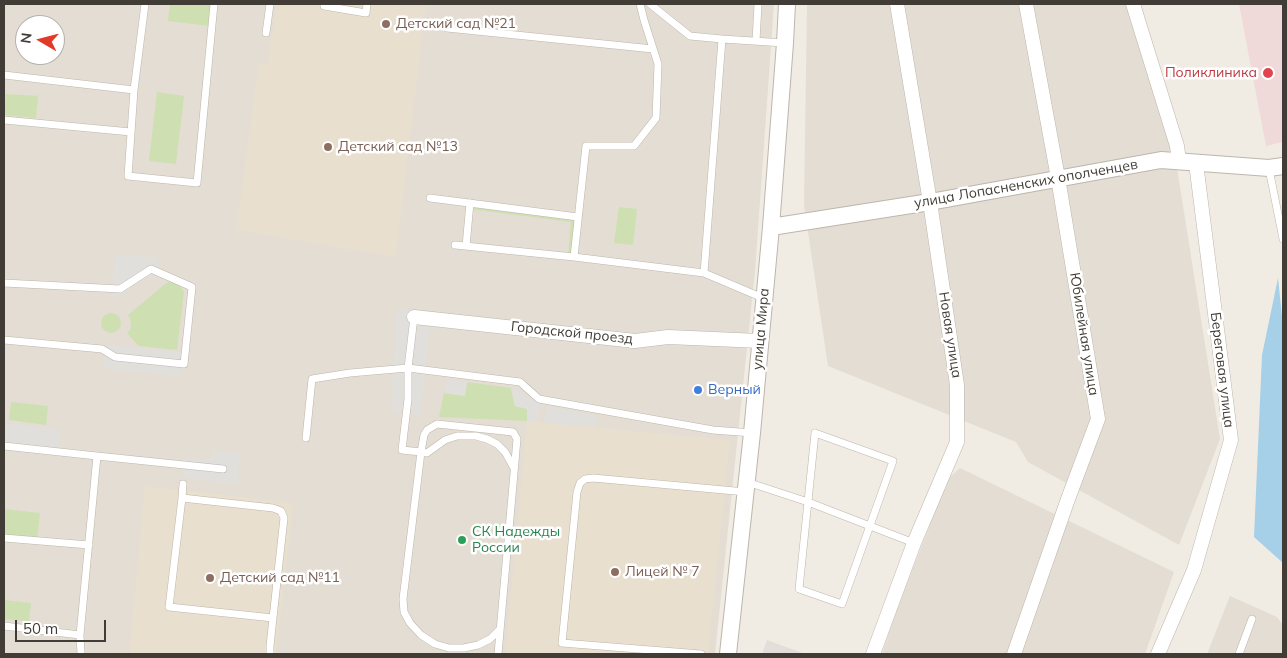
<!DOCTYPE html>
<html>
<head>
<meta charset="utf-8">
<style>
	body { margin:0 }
	#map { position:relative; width:1287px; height:658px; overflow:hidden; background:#f0ece4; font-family:Mulish,sans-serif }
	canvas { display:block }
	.frame { position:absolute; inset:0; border:5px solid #413c35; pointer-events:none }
	.north { position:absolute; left:15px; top:15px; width:50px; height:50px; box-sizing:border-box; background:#fff; border:1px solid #b3b1ae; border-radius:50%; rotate:278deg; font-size:14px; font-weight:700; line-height:20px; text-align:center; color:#413c35 }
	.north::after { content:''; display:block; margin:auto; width:18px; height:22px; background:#e23a29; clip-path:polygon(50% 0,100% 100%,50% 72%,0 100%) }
	.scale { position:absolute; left:15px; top:620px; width:91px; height:22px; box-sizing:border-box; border:2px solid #413c35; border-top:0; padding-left:6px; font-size:15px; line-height:18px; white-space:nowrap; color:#413c35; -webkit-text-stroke:4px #fff; paint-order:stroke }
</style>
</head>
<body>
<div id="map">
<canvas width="1287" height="658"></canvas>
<div class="frame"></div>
<div class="north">N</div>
<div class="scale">50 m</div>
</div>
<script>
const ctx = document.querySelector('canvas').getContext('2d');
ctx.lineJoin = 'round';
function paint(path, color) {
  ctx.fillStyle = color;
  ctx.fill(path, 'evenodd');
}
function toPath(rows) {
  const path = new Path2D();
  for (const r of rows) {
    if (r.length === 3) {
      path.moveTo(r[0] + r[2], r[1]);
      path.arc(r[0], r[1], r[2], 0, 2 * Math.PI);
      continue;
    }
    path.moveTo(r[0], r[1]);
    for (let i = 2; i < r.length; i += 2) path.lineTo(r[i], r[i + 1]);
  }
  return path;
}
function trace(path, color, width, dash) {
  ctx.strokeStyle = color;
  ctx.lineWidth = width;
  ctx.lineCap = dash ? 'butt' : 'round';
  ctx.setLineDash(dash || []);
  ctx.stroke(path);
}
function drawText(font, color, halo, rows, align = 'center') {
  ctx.font = font + ' Mulish,sans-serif';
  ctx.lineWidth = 5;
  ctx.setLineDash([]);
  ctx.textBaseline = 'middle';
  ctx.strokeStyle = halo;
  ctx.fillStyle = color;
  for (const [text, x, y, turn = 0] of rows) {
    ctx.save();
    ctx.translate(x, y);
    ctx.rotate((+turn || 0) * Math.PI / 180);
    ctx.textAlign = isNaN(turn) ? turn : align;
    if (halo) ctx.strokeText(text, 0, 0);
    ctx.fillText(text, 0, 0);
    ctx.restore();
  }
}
const residential = toPath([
	[4,4,774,4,755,271,715,654,4,654],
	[25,25,55,25,55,55,25,55],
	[807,4,1132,4,1177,168,1220,439,1179,545,1028,462,1016,442,828,366,804,205],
	[960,468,1174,572,1145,654,882,654,895,614,948,479],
	[1230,596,1277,617,1283,625,1283,654,1207,654]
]);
const industrial = toPath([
	[767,640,805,654,762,654]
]);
const education = toPath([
	[276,4,426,4,396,257,236,230,259,63,268,64],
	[527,421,730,440,708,654,505,654],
	[145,486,293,503,276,654,129,654]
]);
const medical = toPath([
	[1239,4,1283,4,1283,142,1266,146]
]);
const green = toPath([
	[170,4,211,4,209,26,168,21],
	[157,92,184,96,176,164,149,161],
	[6,94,38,96,36,118,4,115],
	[470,203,578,217,574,257,568,256,571,222,470,209],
	[619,207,637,209,633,245,614,243],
	[169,282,175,283,180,286,184,292,177,350,139,346,127,333,130,330,131,326,130,319,128,315,164,285],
	[111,323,10],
	[467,382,511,388,515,406,527,408,527,421,439,417,444,393,465,396],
	[11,402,48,406,46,425,9,420],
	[4,509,40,513,37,541,4,538],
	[4,600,31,603,29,621,4,619]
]);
const parking = toPath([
	[115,254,159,258,156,278,142,277,118,297,111,296],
	[396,309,431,313,420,415,392,412],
	[107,345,182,352,180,376,104,369],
	[447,380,467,382,465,396,444,393],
	[511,388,539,402,538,422,527,421,527,409,515,406],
	[547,406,597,416,595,427,545,423],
	[4,423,60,429,57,452,4,446],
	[212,451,240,454,237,484,184,478,186,457,210,460]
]);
const water = toPath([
	[1278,278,1283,326,1283,563,1254,537,1262,355]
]);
const service = toPath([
	[145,4,134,90,128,176,197,183,214,4],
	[324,4,324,6,366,13,367,4],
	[640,4,644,20,658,64,656,118,634,146,586,146,574,257,704,273],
	[650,4,690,36,722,39,704,273,763,298],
	[447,28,653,49],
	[266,33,270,4],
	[722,39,784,43],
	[756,41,758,4],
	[4,75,134,90],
	[4,120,131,132],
	[1269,169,1283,239],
	[430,198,578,217],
	[455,245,574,257],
	[466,246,470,203],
	[4,283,120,289,151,269,192,287,184,364,115,357,102,349,4,340],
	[414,317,408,368,520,382,539,399,713,430,752,433],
	[815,433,893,461,842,604,799,589,815,433],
	[306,438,312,379,350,373,408,368,408,399,402,450,421,452,424,435,427,430,437,424,513,432,517,439,498,654],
	[4,446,97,456,80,635,4,626],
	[97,456,223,469],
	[747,482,808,502,914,543],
	[182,498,183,484],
	[4,538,89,545],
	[500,629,490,639,478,645,464,648,449,648,435,644,421,635,410,623,404,612,403,599,421,452,427,453,445,440,457,436,476,436,487,439,497,444,505,452,514,468],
	[80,635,81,654],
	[270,654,270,646,273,618,284,518,281,511,273,508,182,498,169,607,273,618],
	[701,654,562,643,577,492,580,483,585,479,593,478,746,492],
	[1239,654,1252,619]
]);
const minor = toPath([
	[1133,4,1177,146,1179,161],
	[414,317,635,341,668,337,760,341],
	[873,654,914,543,957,442,957,385,930,202,897,4],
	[1014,654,1068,499,1098,419,1058,178,1026,4],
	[1158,654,1194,570,1231,440,1196,163]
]);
const tertiary = toPath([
	[771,227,930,202,1161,160,1269,168,1283,166],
	[728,654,752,433,771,227,785,43,787,4]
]);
const markers = [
	[386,24,5,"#8d6e63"],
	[1268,73,6,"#e0444e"],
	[328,147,5,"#8d6e63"],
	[698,390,5,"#3f7fe0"],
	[462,540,5,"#2e9e5b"],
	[615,572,5,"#8d6e63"],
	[210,578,5,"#8d6e63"]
];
const educationNames = [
	["Детский сад №21",396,24],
	["Детский сад №13",338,147],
	["Лицей № 7",625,572],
	["Детский сад №11",220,578]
];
const healthNames = [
	["Поликлиника",1257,73]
];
const streetNames = [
	["улица Лопасненских ополченцев",1026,184,-10],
	["улица Мира",761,329,-85],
	["Городской проезд",572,333,6],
	["Юбилейная улица",1084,334,81],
	["Новая улица",950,335,81],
	["Береговая улица",1222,370,83]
];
const shopNames = [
	["Верный",708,390]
];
const leisureNames = [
	["СК Надежды",472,532],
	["России",472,548]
];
paint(residential, '#e3ddd3');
paint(industrial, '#e2ded9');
paint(education, '#e8dfcf');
paint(medical, '#f0dad9');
paint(green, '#cee0b1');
paint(parking, '#e1dfdc');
paint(water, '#a6d0e7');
trace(service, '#bdb6ab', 8);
trace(minor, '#bdb6ab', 15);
trace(tertiary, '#bdb6ab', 18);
trace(service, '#fff', 7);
trace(minor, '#fff', 14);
trace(tertiary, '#fff', 16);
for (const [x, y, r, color] of markers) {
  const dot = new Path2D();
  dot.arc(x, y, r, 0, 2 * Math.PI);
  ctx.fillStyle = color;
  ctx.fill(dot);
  trace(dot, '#fff', 2);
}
drawText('14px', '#785e54', '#fff', educationNames, 'left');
drawText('14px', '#be3a42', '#fff', healthNames, 'right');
drawText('14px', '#413c35', '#fff', streetNames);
drawText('14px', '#366cbe', '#fff', shopNames, 'left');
drawText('14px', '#27864d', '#fff', leisureNames, 'left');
</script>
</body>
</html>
